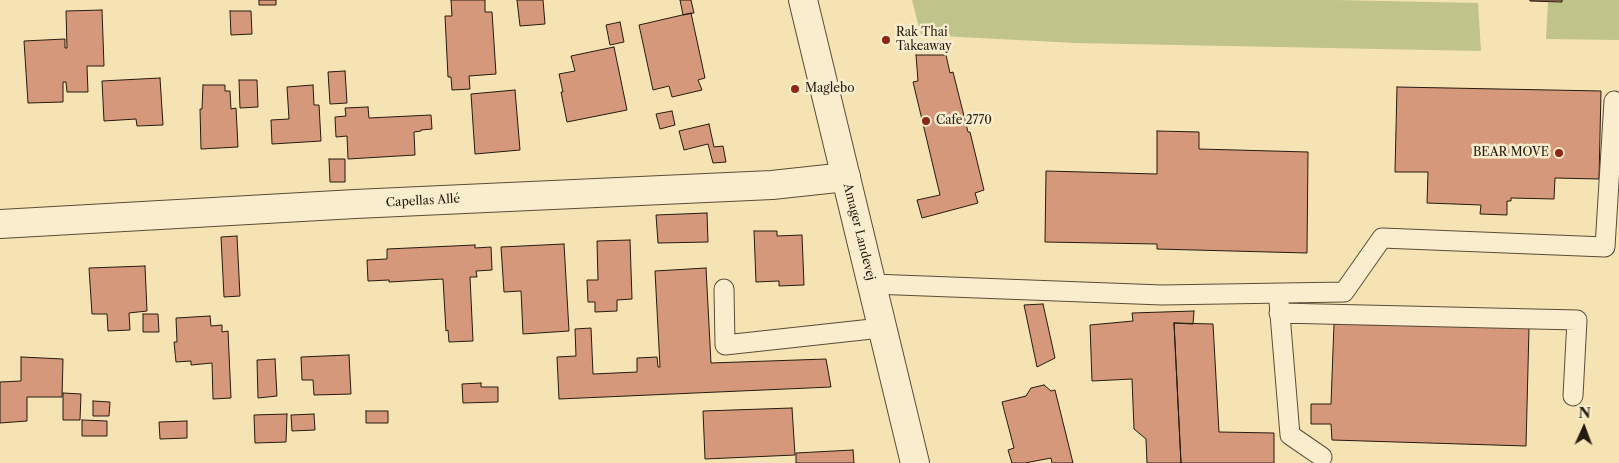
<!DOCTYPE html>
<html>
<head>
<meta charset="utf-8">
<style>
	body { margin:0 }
	#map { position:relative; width:1619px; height:463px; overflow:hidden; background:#f6e3b3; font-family:"Libre Caslon Text",serif }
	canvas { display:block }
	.north { position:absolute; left:1559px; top:403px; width:50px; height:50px; -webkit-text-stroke:4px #f9edce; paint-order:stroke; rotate:2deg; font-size:14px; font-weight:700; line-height:20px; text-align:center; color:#241b10 }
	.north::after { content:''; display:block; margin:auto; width:18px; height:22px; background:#241b10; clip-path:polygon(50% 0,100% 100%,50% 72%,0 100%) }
</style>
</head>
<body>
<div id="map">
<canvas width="1619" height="463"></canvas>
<div class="north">N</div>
</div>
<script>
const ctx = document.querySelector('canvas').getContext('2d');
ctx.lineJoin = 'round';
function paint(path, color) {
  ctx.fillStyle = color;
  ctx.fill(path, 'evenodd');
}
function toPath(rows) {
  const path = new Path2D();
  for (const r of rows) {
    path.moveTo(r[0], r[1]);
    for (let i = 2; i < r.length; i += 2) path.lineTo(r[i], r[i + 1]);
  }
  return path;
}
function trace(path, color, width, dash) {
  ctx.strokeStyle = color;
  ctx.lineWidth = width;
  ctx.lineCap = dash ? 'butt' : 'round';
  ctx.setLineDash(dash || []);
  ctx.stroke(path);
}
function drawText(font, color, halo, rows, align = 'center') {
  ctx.font = font + ' "Libre Caslon Text",serif';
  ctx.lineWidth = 5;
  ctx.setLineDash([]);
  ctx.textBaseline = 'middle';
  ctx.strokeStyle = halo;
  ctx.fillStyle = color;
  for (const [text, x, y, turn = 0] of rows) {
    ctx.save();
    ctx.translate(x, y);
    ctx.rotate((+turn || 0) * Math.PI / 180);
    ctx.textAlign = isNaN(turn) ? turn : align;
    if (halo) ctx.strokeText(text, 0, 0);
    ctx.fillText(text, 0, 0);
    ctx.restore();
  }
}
const green = toPath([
	[912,0,1336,0,1478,3,1481,51,1076,43,921,35],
	[1562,0,1619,0,1619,40,1546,39,1548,1,1562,2]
]);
const building = toPath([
	[259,0,276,0,276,5,259,5,259,0],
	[451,0,485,0,485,12,492,12,496,74,469,76,470,89,452,90,451,77,448,77,445,16,452,16,451,0],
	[517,0,543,0,545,24,520,26,517,0],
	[680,0,691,0,694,13,683,15,680,0],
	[1530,0,1562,0,1562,2,1530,1,1530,0],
	[102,10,104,66,87,66,88,92,67,92,66,82,63,82,63,102,28,103,24,41,65,39,65,48,67,48,66,11,102,10],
	[230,11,251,11,252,34,231,35,230,11],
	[691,13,705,78,698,80,702,90,672,97,669,86,653,90,639,25,691,13],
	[620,22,624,42,610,45,606,25,620,22],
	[614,47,627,110,567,122,561,92,563,92,559,74,575,71,571,56,614,47],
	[916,55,946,55,950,73,953,72,968,132,970,132,984,190,975,193,978,203,922,218,917,200,940,195,913,82,918,81,916,55],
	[345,71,347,103,330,104,328,72,345,71],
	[160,78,163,125,137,126,136,119,104,121,102,81,160,78],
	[239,80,257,80,258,107,240,108,239,80],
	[203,85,225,85,225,91,230,91,231,109,236,108,238,147,201,149,200,109,202,109,203,85],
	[313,85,314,105,319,105,321,141,272,144,271,120,289,119,287,87,313,85],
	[1397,87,1601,91,1599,179,1555,178,1554,199,1511,198,1511,201,1507,201,1507,215,1480,214,1481,205,1427,203,1428,172,1395,172,1397,87],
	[515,90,520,150,475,154,471,94,515,90],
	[368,107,369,118,431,115,432,129,421,130,421,131,414,132,415,155,348,159,347,136,336,137,335,117,346,116,345,108,368,107],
	[672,111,675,125,660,129,656,114,672,111],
	[709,124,714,147,723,146,726,162,713,163,708,144,684,150,679,131,709,124],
	[1157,131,1199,132,1199,149,1308,152,1307,253,1157,249,1157,244,1045,242,1046,171,1157,174,1157,131],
	[329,159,345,159,345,182,330,182,329,159],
	[707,213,708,242,658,243,656,215,707,213],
	[754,231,777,231,777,236,802,235,804,285,779,286,779,281,756,282,754,231],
	[237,236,240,296,224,297,221,237,237,236],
	[630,240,632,299,617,300,617,311,595,312,595,302,588,302,587,280,598,280,597,241,630,240],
	[564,244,569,331,523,334,521,291,504,292,501,247,564,244],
	[475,245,475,248,491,247,492,270,476,271,477,277,470,277,473,341,449,342,448,330,446,331,443,279,389,282,389,280,368,281,367,260,387,259,387,249,475,245],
	[145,266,147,311,129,313,130,330,108,331,107,314,92,314,89,268,145,266],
	[706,268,711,363,826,359,831,387,559,399,557,357,576,356,575,329,591,328,593,374,637,372,637,358,657,357,658,367,660,367,655,271,706,268],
	[1043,304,1055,358,1037,367,1024,305,1043,304],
	[1194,311,1193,324,1174,323,1181,463,1147,463,1146,439,1134,429,1132,379,1092,381,1090,325,1133,321,1132,313,1194,311],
	[143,314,158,314,159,332,143,332,143,314],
	[210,316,211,326,222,325,222,332,228,331,231,398,213,399,212,363,191,365,191,361,176,362,174,342,177,342,176,318,210,316],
	[1174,323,1213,324,1219,432,1274,433,1274,463,1181,463,1174,323],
	[1334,324,1529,328,1526,446,1332,440,1331,424,1311,424,1311,404,1331,404,1334,324],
	[349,355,351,394,314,395,313,380,302,380,301,357,349,355],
	[21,357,63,359,62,397,27,397,27,421,0,423,0,382,21,381,21,357],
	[275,359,277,396,258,398,257,360,275,359],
	[481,383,481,387,498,387,498,402,463,403,462,384,481,383],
	[1044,385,1051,391,1055,390,1073,463,1052,463,1051,458,1025,463,1012,463,1008,450,1014,448,1002,402,1026,396,1031,388,1044,385],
	[63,393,81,394,80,420,63,420,63,393],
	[93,401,110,402,109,416,93,416,93,401],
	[792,408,795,455,705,459,703,411,792,408],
	[366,411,388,411,388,423,366,423,366,411],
	[287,414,286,442,255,443,254,415,287,414],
	[314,414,315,430,292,431,291,415,314,414],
	[82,420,107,421,107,436,82,436,82,420],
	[187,421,187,438,160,439,159,422,187,421],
	[853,450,854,463,796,463,796,453,853,450]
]);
const service = toPath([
	[872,284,1162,295,1344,292,1382,238,1605,247,1614,101],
	[724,289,725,345,881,328],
	[1279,302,1290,435,1322,457],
	[1279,313,1577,320,1573,396]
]);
const minor = toPath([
	[0,224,355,204,772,185,846,177]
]);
const tertiary = toPath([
	[803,0,915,463]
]);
const markers = [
	[886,40,5,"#8f2418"],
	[795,89,5,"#8f2418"],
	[926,121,5,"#8f2418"],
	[1559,153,5,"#8f2418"]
];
const poiNames = [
	["Rak Thai",896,33],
	["Takeaway",896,47],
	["Maglebo",805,89],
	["Cafe 2770",936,121],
	["BEAR MOVE",1549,153,"right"]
];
const streetNames = [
	["Capellas Allé",423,201,-3],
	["Amager Landevej",859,232,76]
];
paint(green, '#c0c38a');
paint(building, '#d5987a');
trace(building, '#241b10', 1);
trace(service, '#584d39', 21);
trace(minor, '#584d39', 30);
trace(tertiary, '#584d39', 30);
trace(service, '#f9edce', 19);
trace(minor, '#f9edce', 28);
trace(tertiary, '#f9edce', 28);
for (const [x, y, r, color] of markers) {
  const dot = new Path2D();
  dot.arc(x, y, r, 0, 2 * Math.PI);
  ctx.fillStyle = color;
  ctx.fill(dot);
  trace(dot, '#f9edce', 2);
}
drawText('12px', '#241b10', '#f9edce', poiNames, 'left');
drawText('12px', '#241b10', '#f9edce', streetNames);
</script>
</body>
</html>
